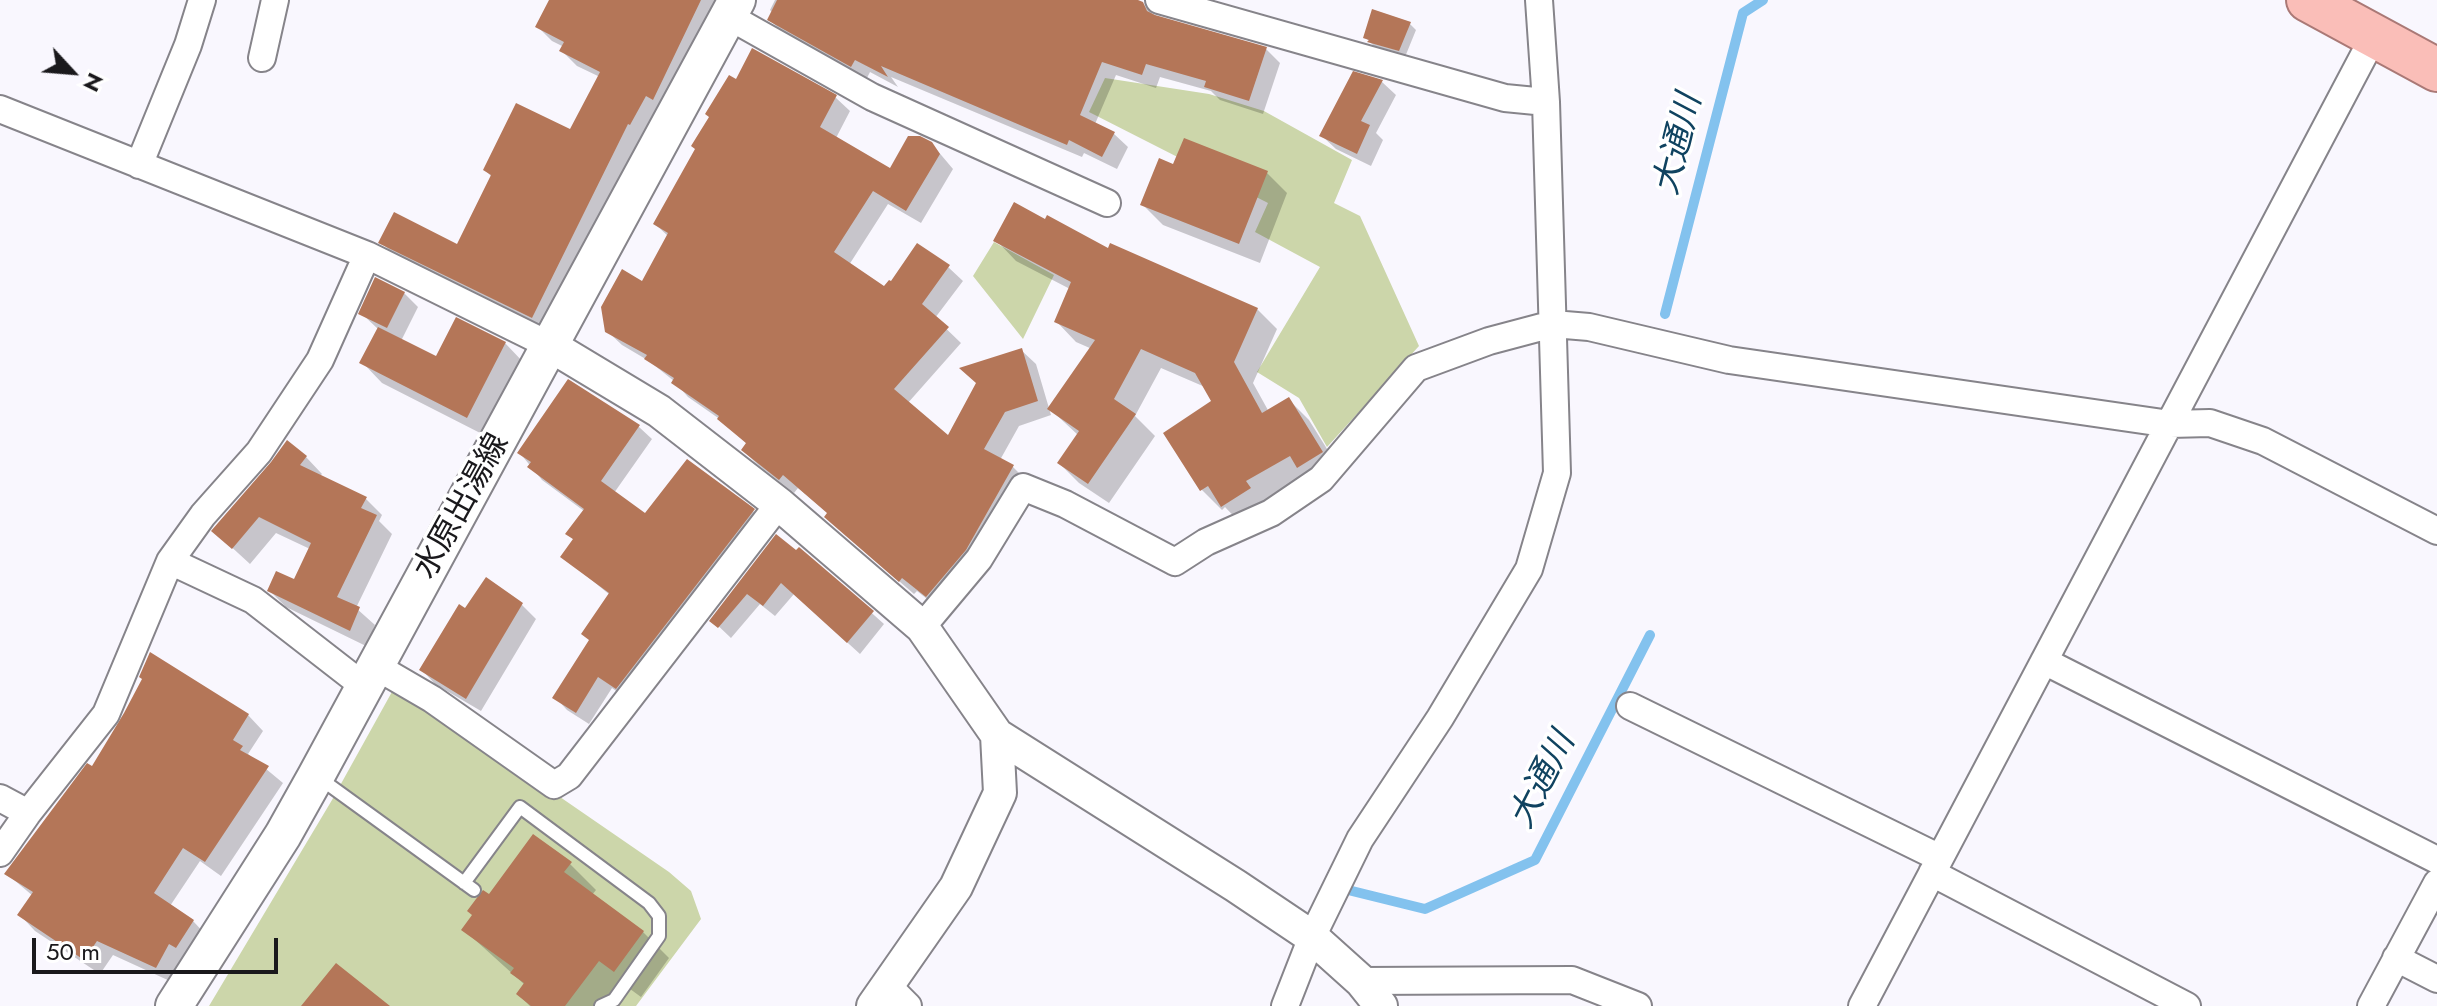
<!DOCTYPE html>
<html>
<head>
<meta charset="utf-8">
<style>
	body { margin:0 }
	#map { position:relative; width:2437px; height:1006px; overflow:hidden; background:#f9f7fe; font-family:Jost,sans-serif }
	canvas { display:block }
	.north { position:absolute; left:32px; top:32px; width:80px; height:80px; -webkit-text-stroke:6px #fff; paint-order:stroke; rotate:116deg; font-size:22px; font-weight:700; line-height:32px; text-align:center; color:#1a191c }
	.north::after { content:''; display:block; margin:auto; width:28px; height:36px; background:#1a191c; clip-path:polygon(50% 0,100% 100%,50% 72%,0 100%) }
	.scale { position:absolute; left:32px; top:938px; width:246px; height:36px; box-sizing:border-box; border:4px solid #1a191c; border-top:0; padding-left:10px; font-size:24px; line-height:28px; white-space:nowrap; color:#1a191c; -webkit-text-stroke:6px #fff; paint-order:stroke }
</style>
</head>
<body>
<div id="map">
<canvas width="2437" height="1006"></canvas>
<div class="north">N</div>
<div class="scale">50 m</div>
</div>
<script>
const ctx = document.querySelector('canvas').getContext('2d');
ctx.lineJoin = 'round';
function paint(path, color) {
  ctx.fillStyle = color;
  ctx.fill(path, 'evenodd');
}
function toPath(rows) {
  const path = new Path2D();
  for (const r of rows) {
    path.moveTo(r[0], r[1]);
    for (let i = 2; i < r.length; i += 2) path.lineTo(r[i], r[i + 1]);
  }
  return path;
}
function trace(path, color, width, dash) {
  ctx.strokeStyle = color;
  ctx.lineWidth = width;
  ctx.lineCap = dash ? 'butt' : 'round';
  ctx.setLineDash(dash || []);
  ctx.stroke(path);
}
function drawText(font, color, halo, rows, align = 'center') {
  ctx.font = font + ' Jost,"Noto Sans JP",sans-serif';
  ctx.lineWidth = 7;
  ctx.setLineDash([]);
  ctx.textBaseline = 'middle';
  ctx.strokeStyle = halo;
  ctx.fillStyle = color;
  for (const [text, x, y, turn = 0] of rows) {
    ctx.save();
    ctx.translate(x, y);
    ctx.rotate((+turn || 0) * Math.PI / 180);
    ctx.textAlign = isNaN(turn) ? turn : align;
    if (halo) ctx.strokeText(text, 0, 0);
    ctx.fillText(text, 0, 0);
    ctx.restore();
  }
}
const green = toPath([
	[1105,78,1209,94,1264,111,1352,160,1334,203,1360,216,1419,346,1327,447,1299,398,1257,372,1320,267,1255,232,1268,203,1089,112],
	[994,242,1054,275,1023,339,973,276],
	[393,690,422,702,669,872,691,891,701,919,636,1006,209,1006,332,800]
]);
const shadow = toPath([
	[550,0,724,0,547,332,396,257,381,242,458,246,492,177,485,170,571,132,600,77,577,66,562,51,564,47,552,41,537,26],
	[775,0,1133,0,1142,3,1157,18,1266,49,1280,63,1263,114,1220,100,1211,91,1160,77,1156,88,1116,75,1095,124,1113,133,1128,147,1117,169,1084,153,1082,157,891,77,898,87,870,72,866,80,783,33,769,19,773,13,770,10],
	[1409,23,1416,30,1405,57,1376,48,1365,37],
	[1354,74,1382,82,1396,95,1376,133,1383,140,1371,166,1336,149,1322,136],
	[737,82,835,97,850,111,836,138,891,171,931,143,953,169,921,223,888,204,849,265,884,288,948,267,963,281,935,318,961,343,907,404,948,439,1021,350,1036,364,1051,415,1019,426,1000,460,1013,467,1027,481,941,610,917,591,914,594,841,531,826,517,829,514,798,488,794,493,757,464,743,450,748,445,721,420,688,397,674,381,649,361,622,345,607,331,643,283,669,237,655,224],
	[1174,166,1267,173,1287,193,1260,263,1163,225,1143,205],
	[996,240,1109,251,1257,309,1277,329,1253,383,1269,412,1289,400,1309,420,1342,473,1243,526,1225,507,1222,510,1202,490,1214,402,1205,387,1161,368,1135,416,1155,436,1109,503,1079,483,1059,463,1078,435,1050,409,1092,349,1076,342,1056,321,1070,289,1016,261],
	[404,293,418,307,401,341,436,359,505,343,525,364,488,437,382,383,362,362,379,330,361,313],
	[569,381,639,427,652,439,614,493,645,516,753,511,766,523,629,700,612,688,589,724,567,710,555,697,591,641,610,595,562,556,574,540,567,534,584,511,542,480,519,452],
	[306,457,322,474,320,476,366,499,382,515,379,521,392,534,356,608,375,625,366,646,286,607,269,590,295,581,310,549,276,533,250,564,214,531],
	[800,549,884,624,860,654,794,594,775,616,760,604,731,638,712,620],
	[487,580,522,605,536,619,481,711,435,684,422,670],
	[248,715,263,731,248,754,283,783,221,876,200,861,170,906,193,921,208,937,172,982,113,955,100,974,35,931,20,915,33,896,7,874,93,769],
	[570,864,596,890,592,895,643,932,669,958,641,997,626,986,611,1006,530,1006,518,994,525,985,463,929,489,897]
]);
const stream = toPath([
	[1665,314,1743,13,1763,0],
	[1348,890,1425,909,1535,860,1650,635]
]);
const building = toPath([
	[549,0,701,0,653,100,646,96,630,125,628,124,532,318,378,243,394,212,457,244,491,175,483,170,516,103,570,129,600,72,559,51,564,42,535,27],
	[777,0,1138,0,1143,2,1147,11,1155,15,1267,47,1249,101,1204,87,1206,81,1146,64,1142,75,1102,62,1080,115,1115,132,1102,157,1069,140,1067,145,881,66,888,77,855,60,851,67,767,20],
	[1372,9,1411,22,1399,51,1367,42,1369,40,1363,38],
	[752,48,837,95,820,127,890,168,908,136,920,136,932,142,940,154,906,211,873,191,834,252,884,286,889,280,891,281,917,243,950,265,922,304,949,327,894,389,948,435,976,383,959,368,1022,348,1038,401,1005,412,984,449,1014,465,966,550,926,597,902,578,899,582,824,517,827,513,783,475,779,480,741,450,746,443,717,419,719,416,671,383,674,378,644,359,647,355,605,332,601,307,622,269,642,281,668,233,653,224,695,149,691,146,709,117,705,114,729,75,736,79],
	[1353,71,1383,80,1361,121,1370,125,1357,154,1319,136],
	[1184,138,1268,171,1239,244,1140,205,1159,158,1173,164],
	[1014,202,1045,219,1047,215,1108,248,1110,243,1258,308,1234,362,1262,413,1289,397,1323,452,1297,468,1290,456,1246,481,1251,488,1221,507,1208,486,1200,491,1163,433,1211,401,1195,373,1141,349,1114,399,1136,414,1088,484,1057,463,1079,431,1047,409,1095,340,1054,322,1071,282,993,241],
	[375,277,405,292,387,328,358,314],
	[456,317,506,342,467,418,359,363,378,327,436,356],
	[568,379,640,425,601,481,645,513,687,459,755,509,616,689,598,677,576,713,552,698,589,640,581,634,609,593,560,557,573,539,565,534,584,509,527,467,531,462,517,453],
	[287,440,307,456,300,465,367,497,361,508,377,515,337,597,360,607,350,631,267,591,276,571,294,579,311,543,259,517,232,549,211,531,271,462],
	[776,534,796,550,799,547,874,611,847,643,781,583,763,606,747,594,718,628,709,621],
	[486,577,523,603,466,699,419,670,459,604,465,608],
	[150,652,249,714,233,740,243,746,240,750,269,766,205,862,183,848,154,893,194,920,176,948,169,944,156,968,97,941,84,960,17,915,33,892,4,874,87,763,92,766,124,713,142,679,139,677],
	[533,834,572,862,564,872,644,931,614,972,599,961,565,1006,531,1006,516,994,524,983,510,973,514,968,461,930,472,915,467,911,476,899,483,890,489,894],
	[336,963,390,1006,301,1006]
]);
const service = toPath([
	[318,777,474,890],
	[464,883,520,807,649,903,659,916,659,936,614,1000,601,1006]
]);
const minor = toPath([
	[1159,0,1505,98,1546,102],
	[728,16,872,97,1107,203],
	[262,58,275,0],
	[0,109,367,255,551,346],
	[139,165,188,45,202,0],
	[170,561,253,600,365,687],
	[922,627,979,559,1023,487,1065,504,1175,562,1206,542,1271,513,1321,479,1416,368,1489,341,1553,324,1589,327,1729,360,2170,424,2210,423,2263,441,2437,531],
	[2044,661,2437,860],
	[377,667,432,699,554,785,569,776,779,504],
	[1630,706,1940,858],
	[0,798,28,813],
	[0,853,28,813,106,714,170,561,203,515,259,452,320,360,367,255],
	[1932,873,2187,1006],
	[2396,958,2437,979],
	[1361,981,1572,980,1638,1006],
	[888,986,908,1006],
	[1285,1006,1312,937,1360,839,1440,718,1529,569,1557,473,1546,102,1539,0],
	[1862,1006,2374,36],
	[2371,1006,2437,883]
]);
const tertiary = toPath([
	[551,346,659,411,779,504,922,627,997,735,1236,886,1312,937,1361,981,1381,1006],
	[873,1006,956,887,1000,793,997,735]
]);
const secondary = toPath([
	[174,1006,283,835,316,776,737,0]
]);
const trunk = toPath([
	[2308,0,2437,70]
]);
const streetNames = [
	["水原出湯線",463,507,-61]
];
const waterNames = [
	["大通川",1680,145,-76],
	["大通川",1544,781,-63]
];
paint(green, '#ccd6aa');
paint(shadow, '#0003');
trace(stream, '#83c2ee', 10);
paint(building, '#b47658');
trace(service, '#86848a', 16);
trace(minor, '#86848a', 30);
trace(tertiary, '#86848a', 36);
trace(secondary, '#86848a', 40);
trace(trunk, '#aa7976', 46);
trace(service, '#fff', 12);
trace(minor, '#fff', 26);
trace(tertiary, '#fff', 32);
trace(secondary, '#fff', 36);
trace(trunk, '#fabeb8', 42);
drawText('32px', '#1a191c', '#fff', streetNames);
drawText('italic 34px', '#104360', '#fff', waterNames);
</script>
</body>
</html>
